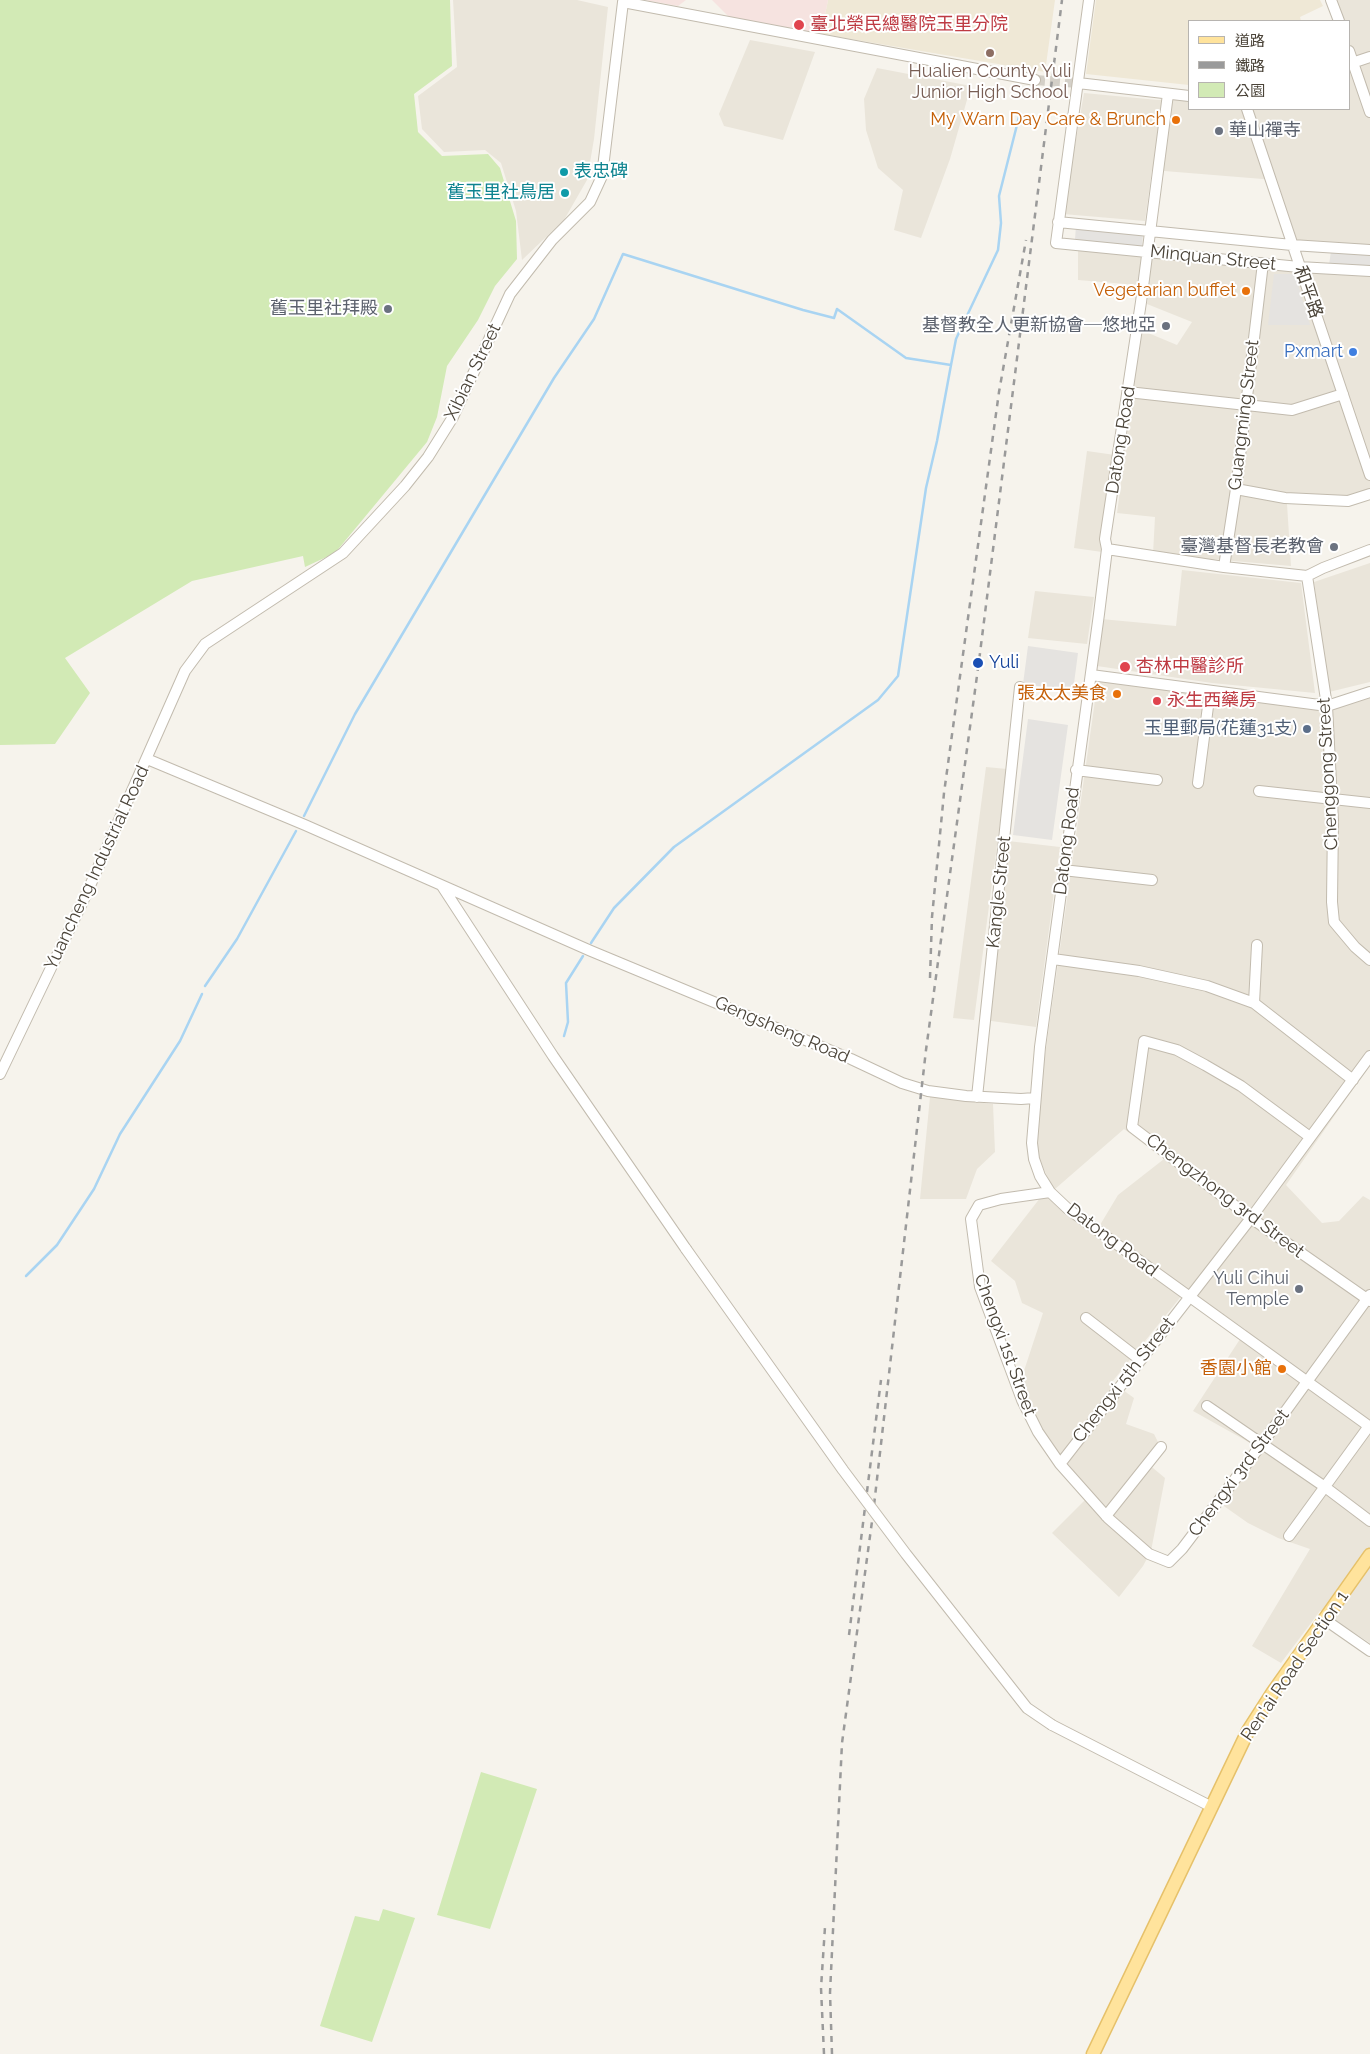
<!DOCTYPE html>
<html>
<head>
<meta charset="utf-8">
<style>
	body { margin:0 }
	#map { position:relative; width:1370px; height:2054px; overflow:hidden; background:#f6f3ec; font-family:Raleway,"Noto Sans TC",sans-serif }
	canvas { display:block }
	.legend { position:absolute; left:1188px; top:20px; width:162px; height:90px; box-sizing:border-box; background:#fff; border:1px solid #b7b4b0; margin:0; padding:6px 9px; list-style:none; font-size:15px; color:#4b4439 }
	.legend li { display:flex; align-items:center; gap:10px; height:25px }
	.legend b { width:25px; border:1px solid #b7b4b0 }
</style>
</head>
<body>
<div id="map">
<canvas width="1370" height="2054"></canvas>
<ul class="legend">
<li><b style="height:6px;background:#ffe39c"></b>道路</li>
<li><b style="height:6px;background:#9a9a9a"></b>鐵路</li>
<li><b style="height:14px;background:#d2eab5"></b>公園</li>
</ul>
</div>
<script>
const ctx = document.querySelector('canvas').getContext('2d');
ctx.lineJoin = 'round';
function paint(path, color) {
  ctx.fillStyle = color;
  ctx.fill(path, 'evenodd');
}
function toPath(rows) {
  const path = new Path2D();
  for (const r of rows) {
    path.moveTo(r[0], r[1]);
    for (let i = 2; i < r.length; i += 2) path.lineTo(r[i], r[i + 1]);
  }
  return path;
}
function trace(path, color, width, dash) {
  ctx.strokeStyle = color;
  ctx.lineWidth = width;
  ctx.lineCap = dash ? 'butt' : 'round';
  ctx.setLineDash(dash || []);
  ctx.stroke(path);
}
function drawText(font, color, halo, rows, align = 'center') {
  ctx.font = font + ' Raleway,"Noto Sans TC",sans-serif';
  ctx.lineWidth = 4;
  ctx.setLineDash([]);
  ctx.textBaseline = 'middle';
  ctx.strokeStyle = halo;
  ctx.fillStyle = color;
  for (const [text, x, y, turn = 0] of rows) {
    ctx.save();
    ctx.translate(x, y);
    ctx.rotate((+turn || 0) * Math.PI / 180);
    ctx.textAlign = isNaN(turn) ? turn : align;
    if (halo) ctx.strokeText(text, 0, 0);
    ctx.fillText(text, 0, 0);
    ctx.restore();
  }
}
const residential = toPath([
	[453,0,577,0,608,7,594,139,587,180,564,220,522,260,516,211,501,163,485,150,444,152,422,129,418,96,457,67],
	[1332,0,1370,0,1370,246,1297,242,1275,180,1152,170,1145,221,1063,214,1084,93,1158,100,1189,100,1189,109,1349,109,1349,21,1330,21,1338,18],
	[750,40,815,52,783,140,724,126,719,114],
	[877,68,971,86,950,159,921,238,894,230,903,190,878,168,866,130,864,99],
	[1078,250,1295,272,1370,273,1370,495,1287,504,1291,566,1153,554,1155,517,1117,513,1141,330,1177,345,1192,322,1147,304,1149,286,1078,280],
	[1087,451,1115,455,1102,552,1074,548],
	[1370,563,1370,682,1329,692,1314,582],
	[1182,570,1301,583,1315,693,1212,683,1097,666,1101,619,1176,626],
	[1035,591,1094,597,1087,644,1028,638],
	[1098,679,1218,698,1324,704,1370,691,1370,1065,1286,1185,1322,1223,1339,1221,1363,1196,1370,1200,1370,1643,1320,1611,1281,1663,1252,1646,1310,1549,1278,1538,1248,1523,1221,1504,1261,1449,1193,1411,1246,1330,1187,1289,1112,1382,1134,1398,1126,1424,1154,1434,1159,1444,1147,1463,1165,1478,1151,1551,1143,1566,1119,1597,1052,1533,1089,1496,1039,1425,1019,1386,1043,1313,1022,1303,1015,1281,991,1261,1051,1184,1038,1157,1036,1142,1038,1105],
	[1124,1129,1164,1159,1118,1195,1100,1225,1072,1206,1055,1189],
	[986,767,1007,769,974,1020,953,1018],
	[1008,841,1060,847,1036,1027,984,1020],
	[930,1097,993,1104,995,1152,977,1169,966,1199,920,1199]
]);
const education = toPath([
	[828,0,1055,0,1045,72,821,34],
	[1096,0,1320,0,1323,6,1300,17,1301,21,1189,21,1189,85,1086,74]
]);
const medical = toPath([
	[645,0,686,0,678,6],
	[712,0,828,0,821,34,729,17]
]);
const green = toPath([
	[0,0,450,0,452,66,414,94,418,132,442,156,488,154,500,168,516,221,517,259,495,286,478,320,447,366,437,417,427,442,335,553,305,567,303,556,192,581,65,658,90,693,55,744,0,745],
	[481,1772,537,1789,490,1929,437,1915],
	[383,1909,415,1918,372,2042,320,2026,355,1916,379,1921]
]);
const parking = toPath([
	[1076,225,1143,233,1142,248,1075,240],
	[1331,251,1370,252,1370,266,1329,265],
	[1274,274,1295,274,1310,325,1268,325],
	[1028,646,1078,653,1073,691,1023,684],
	[1028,719,1068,725,1052,840,1013,835]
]);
const stream = toPath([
	[304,816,355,714,554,378,594,319,623,254,803,310,834,318,837,309,906,358,951,365,956,339,998,250,1001,223,999,196,1020,113],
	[591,943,614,908,674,847,878,700,898,676,926,488,937,441,951,365],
	[205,986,237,939,296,831],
	[564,1036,568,1022,566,983,583,956],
	[26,1276,57,1245,94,1189,120,1134,180,1041,202,994]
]);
const minorTunnel = toPath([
	[1035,80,1078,83]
]);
const minor = toPath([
	[1089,0,1056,243,1299,267,1370,271],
	[1331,0,1339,21],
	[1349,51,1370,112],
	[1349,64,1370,57],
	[1078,83,1189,96],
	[1168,94,1141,302,1105,539,1107,549,1099,614,1040,1047,1032,1143,1034,1159,1040,1176,1050,1192,1068,1209,1370,1427],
	[1247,109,1370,475],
	[1058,222,1292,245,1370,250],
	[1128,392,1292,410,1343,394],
	[1236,489,1285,498,1348,501,1370,494],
	[1107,549,1224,567,1307,576,1323,568,1370,550],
	[1224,567,1236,489,1263,263],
	[1307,576,1327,706,1333,821,1332,902,1334,922,1355,947,1370,960],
	[1091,675,1327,706,1370,692],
	[147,759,305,825,591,951,851,1059,902,1083,928,1091,966,1096,1021,1099,1035,1098],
	[1076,770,1157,780],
	[1198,783,1210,691],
	[1259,791,1370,803],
	[1063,870,1152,880],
	[442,886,553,1056,686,1249],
	[1053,959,1139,971,1207,986,1254,1003,1353,1080],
	[1254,1003,1257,945],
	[0,1074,85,897,185,671,205,644,343,553,405,486,428,457,453,417,510,294,552,240,590,202,602,176,623,2,1035,80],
	[977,1097,1020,687],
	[1310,1137,1241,1086,1205,1065,1177,1050,1144,1041,1132,1127,1251,1218,1370,1301],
	[1050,1192,1001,1199,979,1205,971,1219,980,1287,1022,1400,1038,1432,1060,1464,1108,1518,1149,1554,1169,1562,1182,1549,1261,1445,1370,1295],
	[1086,1318,1139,1359],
	[1207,1406,1325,1487,1370,1521],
	[1060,1464,1251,1218,1370,1056],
	[1106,1516,1161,1447],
	[1289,1536,1369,1426],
	[1324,1619,1370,1651],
	[1052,1725,1212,1807]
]);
const major = toPath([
	[1093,2054,1248,1731,1273,1692,1370,1555]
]);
const rail = toPath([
	[930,978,932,917,944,793,999,392,1026,240],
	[849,1635,881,1380],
	[824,2054,821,1988,825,1927],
	[832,2054,830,1993,842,1743,873,1514,926,1050,979,661,1062,0]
]);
const minorBridge = toPath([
	[686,1249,843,1470,906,1554,1027,1708,1052,1725]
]);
const markers = [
	[799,25,6,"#e0444e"],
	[990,53,5,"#8d6e63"],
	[1176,120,5,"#e8710a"],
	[1219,131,5,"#6b7280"],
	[564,172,5,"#0f9aa8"],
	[565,193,5,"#0f9aa8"],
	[1246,291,5,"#e8710a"],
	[388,309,5,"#6b7280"],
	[1166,326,5,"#6b7280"],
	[1353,352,5,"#3f7fe0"],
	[1334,547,5,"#6b7280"],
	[978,663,6,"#1a4fb4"],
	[1125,667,6,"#e0444e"],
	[1117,694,5,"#e8710a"],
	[1157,701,5,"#e0444e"],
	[1307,729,5,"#5c6f8a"],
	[1299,1289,5,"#6b7280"],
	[1282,1369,5,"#e8710a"]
];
const healthNames = [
	["臺北榮民總醫院玉里分院",810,25],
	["杏林中醫診所",1136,667],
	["永生西藥房",1167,701]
];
const educationNames = [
	["Hualien County Yuli",990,72],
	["Junior High School",990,93]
];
const foodNames = [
	["My Warn Day Care & Brunch",1166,120],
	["Vegetarian buffet",1236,291],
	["張太太美食",1107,694],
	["香園小館",1272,1369]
];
const worshipNames = [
	["華山禪寺",1229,131,"left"],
	["舊玉里社拜殿",378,309],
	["基督教全人更新協會─悠地亞",1156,326],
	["臺灣基督長老教會",1324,547],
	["Yuli Cihui",1289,1279],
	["Temple",1289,1300]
];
const cultureNames = [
	["表忠碑",574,172],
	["舊玉里社鳥居",555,193,"right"]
];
const streetNames = [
	["Minquan Street",1213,258,6],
	["和平路",1308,292,71],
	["Xibian Street",473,372,-64],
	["Guangming Street",1244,415,-83],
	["Datong Road",1121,440,-81],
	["Chenggong Street",1328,774,-93],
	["Datong Road",1067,841,-83],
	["Yuancheng Industrial Road",97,868,-65],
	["Kangle Street",999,892,-84],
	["Gengsheng Road",782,1030,23],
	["Chengzhong 3rd Street",1225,1196,37],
	["Datong Road",1112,1240,37],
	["Chengxi 1st Street",1005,1345,70],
	["Chengxi 5th Street",1124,1380,-52],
	["Chengxi 3rd Street",1239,1473,-53],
	["Ren'ai Road Section 1",1295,1666,-56]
];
const shopNames = [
	["Pxmart",1343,352]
];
const transitNames = [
	["Yuli",989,663]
];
const serviceNames = [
	["玉里郵局(花蓮31支)",1297,729]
];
paint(residential, '#eae5da');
paint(education, '#efe8d6');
paint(medical, '#f6e3e0');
paint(green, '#d2eab5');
paint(parking, '#e5e3e0');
trace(stream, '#a9d4f2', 2.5);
trace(minorTunnel, '#d4d0c8', 10, [10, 5]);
trace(minor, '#c2bbae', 12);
trace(major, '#e6c16a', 15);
trace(minor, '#fff', 10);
trace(major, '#ffe39c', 12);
trace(rail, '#9a9a9a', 2.5, [6, 6]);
trace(minorBridge, '#c2bbae', 12, []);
trace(minorBridge, '#fff', 10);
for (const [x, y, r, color] of markers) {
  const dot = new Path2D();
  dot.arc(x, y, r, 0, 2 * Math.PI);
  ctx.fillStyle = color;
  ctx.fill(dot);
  trace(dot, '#fff', 2);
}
drawText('18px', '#be3a42', '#fff', healthNames, 'left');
drawText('18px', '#785e54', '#fff', educationNames);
drawText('18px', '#c56008', '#fff', foodNames, 'right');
drawText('18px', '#5b616d', '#fff', worshipNames, 'right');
drawText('18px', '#0d838f', '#fff', cultureNames, 'left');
drawText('18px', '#4b4439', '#fff', streetNames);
drawText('18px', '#366cbe', '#fff', shopNames, 'right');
drawText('18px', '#164399', '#fff', transitNames, 'left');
drawText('18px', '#4e5e75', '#fff', serviceNames, 'right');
</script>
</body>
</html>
